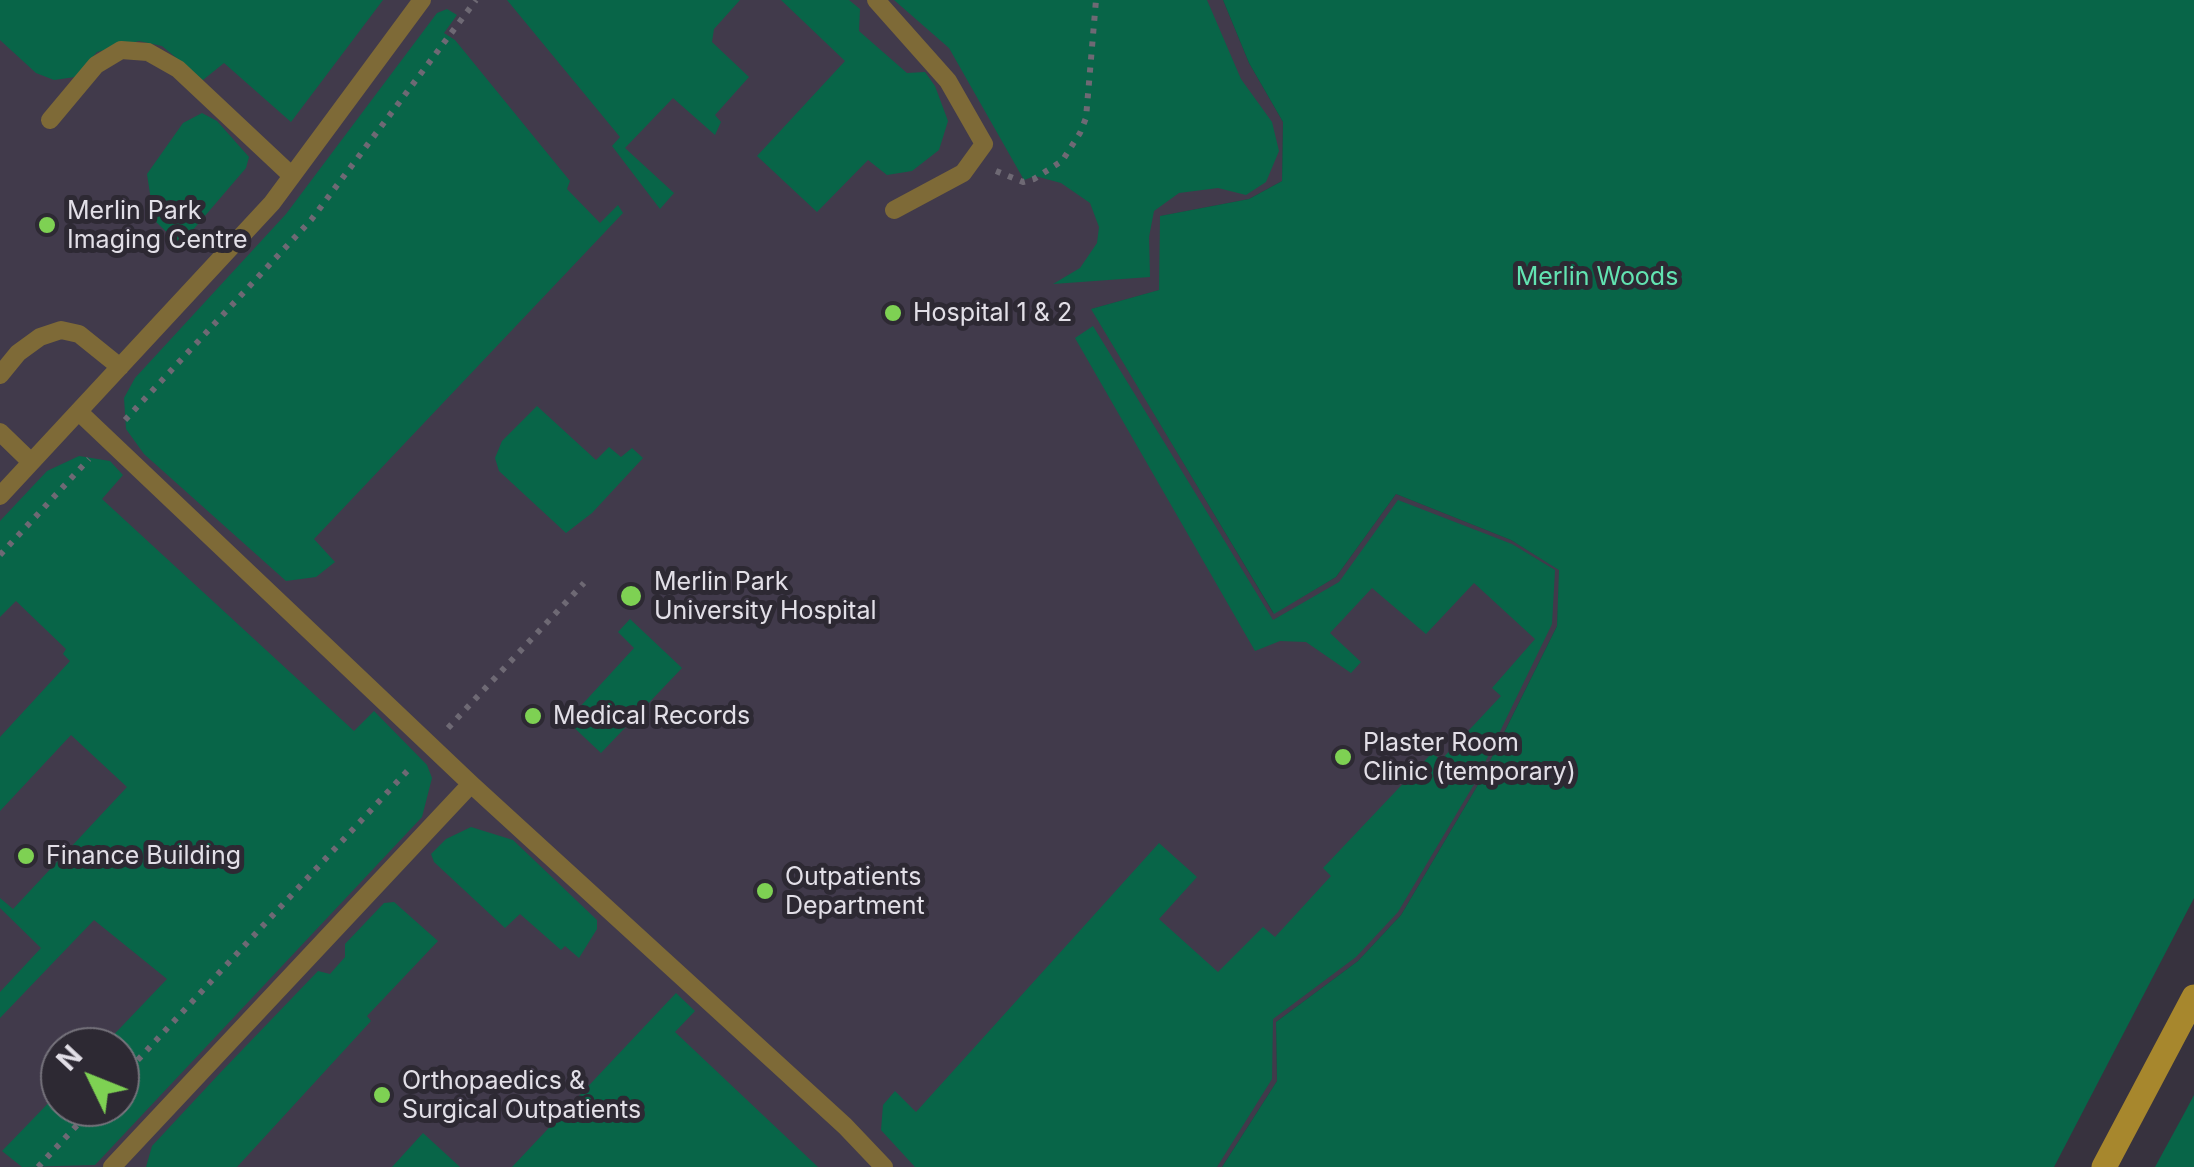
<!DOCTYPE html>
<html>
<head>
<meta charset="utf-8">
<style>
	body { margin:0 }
	#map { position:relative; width:2194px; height:1167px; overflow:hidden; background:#37323e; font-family:Inter,sans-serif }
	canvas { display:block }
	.north { position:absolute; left:40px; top:1027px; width:100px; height:100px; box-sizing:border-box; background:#2d2933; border:2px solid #75727b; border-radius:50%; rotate:313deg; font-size:28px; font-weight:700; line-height:40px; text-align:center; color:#e2dfe7 }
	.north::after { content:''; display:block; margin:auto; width:35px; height:45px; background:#7ed153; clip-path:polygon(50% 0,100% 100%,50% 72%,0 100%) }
</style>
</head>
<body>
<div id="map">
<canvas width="2194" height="1167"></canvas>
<div class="north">N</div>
</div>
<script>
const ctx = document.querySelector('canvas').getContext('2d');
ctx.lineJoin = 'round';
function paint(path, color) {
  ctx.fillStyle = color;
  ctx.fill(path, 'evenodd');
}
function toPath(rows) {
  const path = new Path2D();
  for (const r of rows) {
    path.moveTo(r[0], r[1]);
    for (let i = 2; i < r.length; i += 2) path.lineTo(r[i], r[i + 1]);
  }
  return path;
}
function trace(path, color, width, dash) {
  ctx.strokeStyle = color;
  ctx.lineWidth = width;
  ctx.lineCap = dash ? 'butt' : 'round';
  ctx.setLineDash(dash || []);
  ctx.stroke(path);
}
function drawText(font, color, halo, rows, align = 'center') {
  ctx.font = font + ' Inter,sans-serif';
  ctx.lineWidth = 10;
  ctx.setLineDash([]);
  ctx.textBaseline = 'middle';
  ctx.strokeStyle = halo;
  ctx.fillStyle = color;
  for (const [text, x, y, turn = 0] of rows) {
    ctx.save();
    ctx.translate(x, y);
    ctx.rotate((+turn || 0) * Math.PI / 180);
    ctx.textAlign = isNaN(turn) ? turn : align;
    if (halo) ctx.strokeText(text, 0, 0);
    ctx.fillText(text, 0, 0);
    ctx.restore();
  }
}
const built = toPath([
	[0,0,1223,0,1249,63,1283,122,1282,181,1249,199,1161,216,1160,290,1092,309,1273,613,1336,577,1396,494,1511,540,1560,569,1557,626,1479,783,1401,915,1358,961,1276,1022,1277,1081,1222,1167,0,1167],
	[60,1047,120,1047,120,1107,60,1107]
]);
const green = toPath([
	[0,0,383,0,291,122,224,63,203,80,162,46,139,41,97,52,75,77,54,80,36,73,0,40],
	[507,0,740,0,714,29,712,42,749,77,715,115,721,122,715,135,673,98,625,148,674,193,660,209,612,146,620,137],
	[781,0,849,0,860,9,859,31,907,73,925,72,935,86,948,121,939,150,912,171,887,175,868,160,817,212,757,156,845,61],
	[894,0,1207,0,1241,79,1272,122,1279,151,1266,182,1246,195,1218,188,1179,193,1154,211,1149,237,1150,277,1053,284,1080,268,1097,243,1099,227,1090,203,1061,183,1035,176,1024,180,949,48],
	[1223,0,2194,0,2194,898,2054,1167,1222,1167,1277,1081,1276,1022,1358,961,1401,915,1479,783,1557,626,1559,570,1511,540,1396,494,1336,577,1274,614,1091,309,1159,290,1160,216,1249,199,1282,181,1283,122,1249,63],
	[447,9,457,15,444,33,455,40,570,181,567,189,600,223,618,205,623,213,314,539,335,562,316,577,286,581,144,454,126,429,124,398,135,378,286,214,437,13],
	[202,113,217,121,249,157,246,168,180,245,154,220,147,174,183,123],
	[1093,326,1273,620,1339,582,1398,500,1512,544,1555,570,1552,624,1476,781,1398,912,1356,957,1273,1019,1272,1079,1217,1167,915,1167,881,1130,883,1105,895,1091,916,1112,1159,843,1197,877,1159,919,1218,972,1263,927,1275,937,1331,876,1323,868,1432,753,1441,760,1501,696,1492,688,1535,639,1474,583,1426,634,1372,588,1330,633,1361,662,1351,673,1306,642,1280,641,1255,651,1075,338],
	[537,406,596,460,609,447,621,457,632,448,643,458,592,513,566,533,499,471,495,458,502,441],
	[79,456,110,461,123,475,102,499,354,731,374,711,427,765,432,778,422,817,95,1165,22,1167,2,1151,60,1091,60,1107,120,1107,120,1047,102,1047,167,979,94,920,0,1018,0,992,41,948,0,908,0,898,13,909,127,787,71,735,0,811,0,737,70,661,63,654,66,649,16,601,0,617,0,521,47,471],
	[630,619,682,668,601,753,567,721,634,648,618,632],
	[471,827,513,840,597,920,597,929,579,958,565,946,561,950,520,914,505,928,434,862,431,854,446,839],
	[394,902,438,941,367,1016,371,1021,237,1167,146,1167,152,1146,220,1073,318,971,330,974,345,957,345,944,384,903],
	[676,993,695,1011,675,1032,818,1167,512,1167],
	[2194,1095,2194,1167,2155,1167,2185,1112],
	[423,1133,460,1167,392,1167]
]);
const path = toPath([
	[996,171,1023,182,1034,179,1062,161,1080,133,1086,118,1096,0],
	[125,420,311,220,476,0],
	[0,555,89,459],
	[448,728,584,583],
	[120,1079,412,766],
	[38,1167,94,1107]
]);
const lane = toPath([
	[876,0,948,81,984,144,963,173,894,210],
	[50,120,96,65,121,50,148,52,178,69,292,176],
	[0,375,18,353,40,337,61,330,79,334,120,367],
	[79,412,471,784,845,1126,884,1167],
	[0,432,31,462],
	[0,496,272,203,422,0],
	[112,1167,471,784]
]);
const secondary = toPath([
	[2104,1167,2194,997]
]);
const markers = [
	[47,225,10,"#7ed153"],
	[893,313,10,"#7ed153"],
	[631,596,12,"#7ed153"],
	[533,716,10,"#7ed153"],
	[1343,757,10,"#7ed153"],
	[26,856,10,"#7ed153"],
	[765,891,10,"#7ed153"],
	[382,1095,10,"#7ed153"]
];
const poiNames = [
	["Merlin Park",67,211],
	["Imaging Centre",67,240],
	["Hospital 1 & 2",913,313],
	["Merlin Park",654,582],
	["University Hospital",654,611],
	["Medical Records",553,716],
	["Plaster Room",1363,743],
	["Clinic (temporary)",1363,772],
	["Finance Building",46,856],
	["Outpatients",785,877],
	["Department",785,906],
	["Orthopaedics &",402,1081],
	["Surgical Outpatients",402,1110]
];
const parkNames = [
	["Merlin Woods",1597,277]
];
paint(built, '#413a4b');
paint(green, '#086548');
trace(path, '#6e6974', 6, [5, 8]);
trace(lane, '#7e6a37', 18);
trace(secondary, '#a7872d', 25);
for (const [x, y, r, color] of markers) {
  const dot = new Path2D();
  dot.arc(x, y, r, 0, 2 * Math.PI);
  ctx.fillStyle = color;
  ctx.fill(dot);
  trace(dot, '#2d2933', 4);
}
drawText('25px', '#e2dfe7', '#2d2933', poiNames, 'left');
drawText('25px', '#62e3b1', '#2d2933', parkNames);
</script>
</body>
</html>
